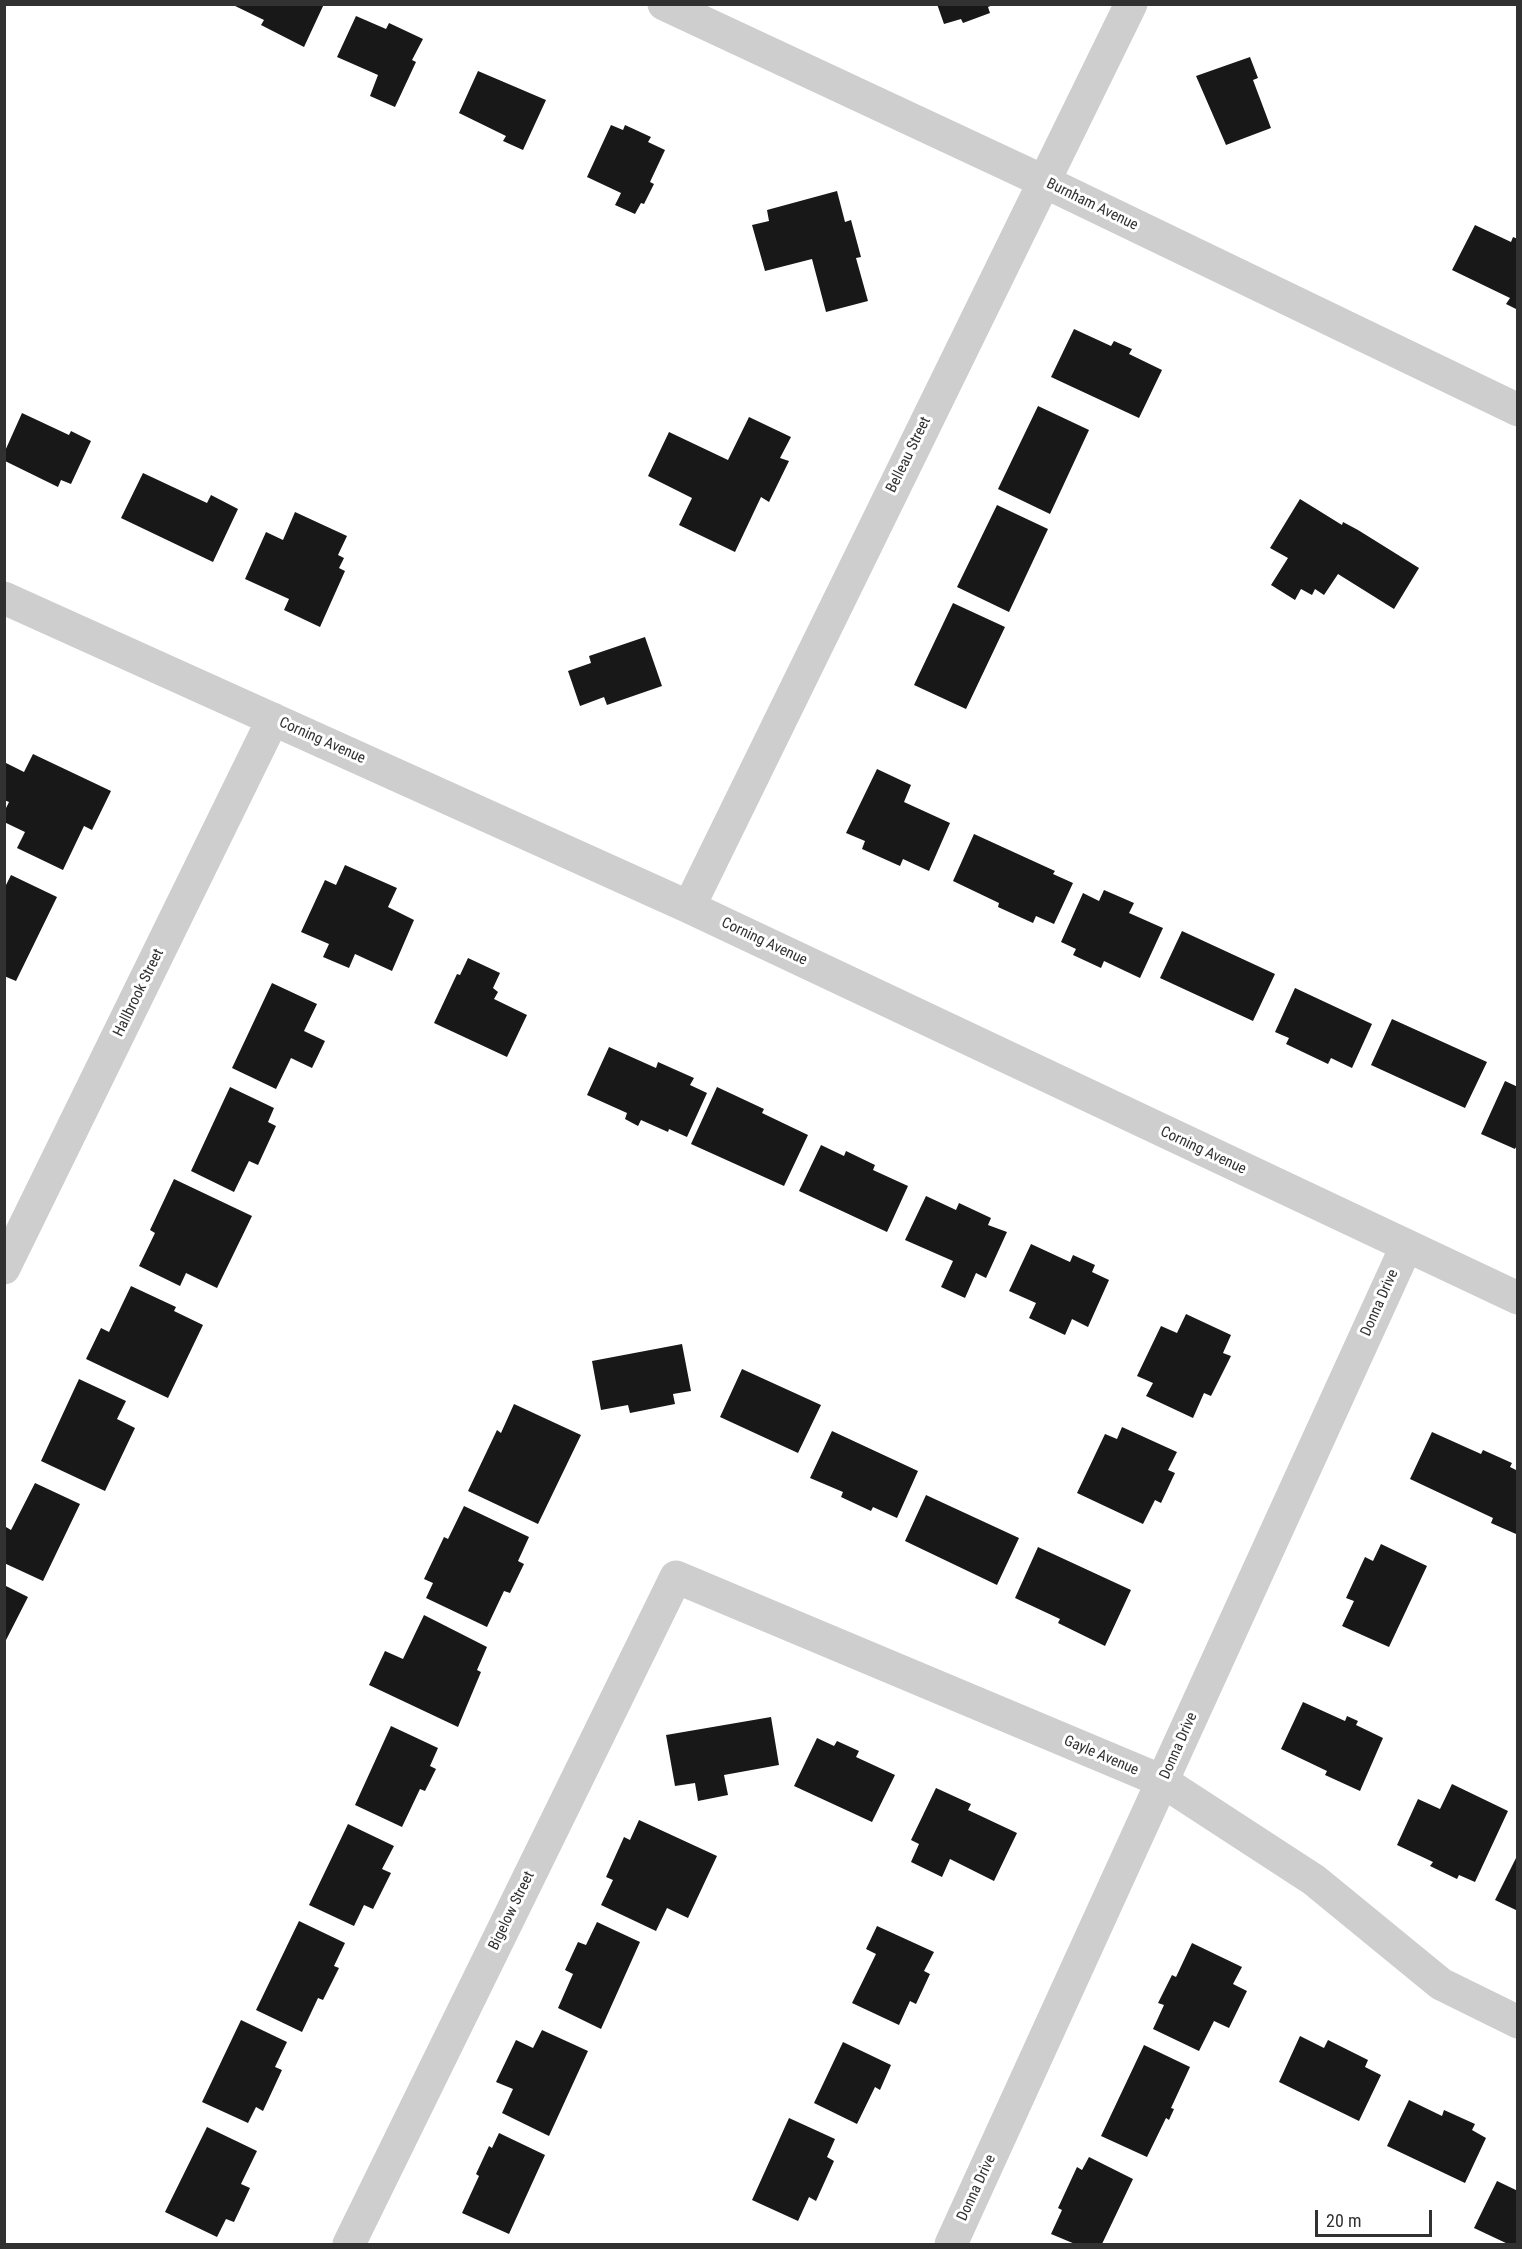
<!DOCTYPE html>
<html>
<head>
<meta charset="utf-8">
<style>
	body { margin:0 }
	#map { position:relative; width:1522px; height:2249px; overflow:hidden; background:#fff; font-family:"Roboto Condensed",sans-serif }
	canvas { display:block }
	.frame { position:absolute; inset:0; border:6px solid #313131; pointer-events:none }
	.scale { position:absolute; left:1315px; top:2210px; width:117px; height:27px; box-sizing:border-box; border:3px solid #313131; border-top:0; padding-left:8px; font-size:18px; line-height:21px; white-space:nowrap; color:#313131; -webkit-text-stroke:4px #fff; paint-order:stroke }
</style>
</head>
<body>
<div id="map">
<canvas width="1522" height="2249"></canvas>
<div class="frame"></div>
<div class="scale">20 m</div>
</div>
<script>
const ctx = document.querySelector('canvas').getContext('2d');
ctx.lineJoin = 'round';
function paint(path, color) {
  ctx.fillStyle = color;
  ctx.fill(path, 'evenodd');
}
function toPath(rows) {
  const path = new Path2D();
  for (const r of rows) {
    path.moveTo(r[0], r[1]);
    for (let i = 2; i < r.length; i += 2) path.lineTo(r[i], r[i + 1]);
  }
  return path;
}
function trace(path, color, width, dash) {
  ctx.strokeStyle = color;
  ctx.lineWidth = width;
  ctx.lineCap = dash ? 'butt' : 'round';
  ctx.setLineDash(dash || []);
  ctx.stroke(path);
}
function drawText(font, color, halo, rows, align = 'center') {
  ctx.font = font + ' "Roboto Condensed",sans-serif';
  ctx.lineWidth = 6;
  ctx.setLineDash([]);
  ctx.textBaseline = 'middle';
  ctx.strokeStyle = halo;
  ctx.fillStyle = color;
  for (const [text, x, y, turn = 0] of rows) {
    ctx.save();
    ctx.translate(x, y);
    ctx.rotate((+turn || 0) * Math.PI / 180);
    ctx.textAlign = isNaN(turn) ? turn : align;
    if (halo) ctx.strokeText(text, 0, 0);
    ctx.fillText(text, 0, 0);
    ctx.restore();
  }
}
const building = toPath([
	[231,4,324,4,304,47,261,25,264,20],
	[937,4,993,4,993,5,988,7,990,13,963,23,961,19,944,24],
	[356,16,386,29,389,23,423,39,412,60,416,62,395,107,370,96,378,75,337,57],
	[1250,57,1258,78,1253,80,1271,128,1226,145,1196,76],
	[478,71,546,100,523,150,503,141,506,136,459,113],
	[611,125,623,130,625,125,651,137,648,142,665,150,650,182,654,184,644,204,641,203,635,214,615,205,621,193,587,177],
	[837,191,845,222,851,220,861,257,856,258,868,301,826,312,812,259,765,271,752,225,769,221,767,210],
	[1475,225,1511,242,1513,237,1518,239,1518,310,1506,304,1510,298,1452,270],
	[1074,329,1111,346,1114,341,1132,349,1129,354,1162,370,1139,418,1051,377],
	[1038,406,1089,430,1050,514,998,489],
	[22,413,69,435,71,431,91,441,71,484,61,480,58,487,5,461,5,451],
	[749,417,791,437,780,458,789,461,769,502,761,497,735,552,679,525,692,498,648,476,669,432,728,460],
	[143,473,207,503,211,495,238,509,213,562,121,518],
	[1300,499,1342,525,1343,522,1358,530,1419,568,1394,609,1338,574,1324,595,1315,589,1312,595,1301,589,1295,600,1271,585,1288,558,1270,548],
	[997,505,1048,529,1009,612,957,587],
	[295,512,347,536,338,555,344,558,339,568,345,571,320,627,284,610,289,599,245,579,266,532,283,540],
	[953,603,1005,627,966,709,914,685],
	[645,637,662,686,607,705,604,697,580,706,568,671,591,663,589,656],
	[33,754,111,791,92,830,84,826,63,870,17,848,25,832,4,822,4,812,9,802,4,800,4,762,24,772],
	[877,769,911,785,904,802,950,823,929,871,903,859,900,866,862,849,865,841,846,833],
	[974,834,1055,871,1053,874,1073,883,1054,924,1036,916,1033,923,998,907,999,903,953,881],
	[345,865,397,888,388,907,414,920,392,971,355,954,349,968,323,957,329,944,301,932,325,880,336,885],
	[11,875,57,897,16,981,4,976,4,889],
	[1104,890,1134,903,1129,913,1163,928,1140,978,1104,961,1101,968,1073,955,1076,949,1061,942,1083,893,1099,901],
	[1182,931,1275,974,1253,1021,1160,978],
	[468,958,500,973,493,988,498,992,494,999,527,1015,507,1057,434,1023,457,974,460,975],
	[272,983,317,1004,304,1031,325,1041,312,1068,291,1058,276,1089,232,1068],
	[1295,988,1372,1024,1352,1068,1331,1058,1328,1064,1286,1044,1289,1038,1275,1032],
	[1392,1019,1487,1062,1465,1108,1371,1065],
	[609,1047,656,1068,658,1062,694,1078,690,1085,707,1093,687,1137,669,1129,668,1132,641,1120,638,1126,625,1119,627,1113,587,1095],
	[1505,1081,1518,1087,1518,1143,1515,1149,1481,1134],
	[230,1087,274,1108,268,1122,276,1126,258,1165,249,1161,234,1192,191,1171],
	[717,1087,764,1109,762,1113,808,1135,784,1186,691,1144],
	[821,1145,844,1156,846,1151,875,1165,873,1170,908,1186,887,1232,799,1191],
	[174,1179,252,1216,217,1288,186,1273,180,1286,139,1266,155,1233,150,1230],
	[926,1196,956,1210,959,1203,991,1218,988,1225,1007,1232,986,1278,976,1273,965,1298,941,1287,953,1261,905,1240],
	[1031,1244,1070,1262,1073,1255,1095,1265,1092,1272,1109,1280,1088,1327,1072,1319,1065,1335,1029,1318,1036,1303,1009,1291],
	[131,1286,176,1307,174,1311,203,1325,168,1398,86,1359,101,1328,109,1332],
	[1186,1314,1231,1335,1223,1353,1231,1356,1211,1396,1204,1393,1193,1418,1146,1396,1153,1383,1137,1376,1161,1326,1177,1333],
	[682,1344,691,1391,673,1394,675,1404,630,1413,628,1405,601,1410,592,1361],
	[742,1369,821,1405,798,1453,720,1417],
	[79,1379,126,1401,117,1419,135,1428,105,1491,41,1461],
	[514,1404,581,1435,538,1524,468,1491,497,1430,501,1433],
	[1122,1427,1177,1452,1168,1470,1175,1473,1161,1503,1155,1500,1143,1524,1077,1493,1105,1434,1117,1439],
	[832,1431,918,1471,897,1518,873,1507,871,1511,841,1497,843,1492,810,1478],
	[1432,1432,1481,1454,1483,1450,1512,1463,1510,1467,1518,1471,1516,1534,1491,1523,1493,1518,1410,1479],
	[35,1483,80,1504,43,1581,4,1563,4,1531,6,1527,11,1530],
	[926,1495,1019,1538,997,1585,905,1541],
	[464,1506,529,1537,518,1561,524,1564,510,1593,504,1591,487,1627,426,1598,433,1583,424,1579,444,1537,448,1539],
	[1381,1544,1427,1566,1389,1647,1342,1626,1354,1601,1346,1598,1365,1557,1373,1561],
	[1038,1547,1131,1590,1105,1646,1058,1623,1060,1619,1015,1598],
	[4,1585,28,1597,4,1644],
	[424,1615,487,1647,477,1670,481,1672,458,1727,369,1685,385,1651,403,1659],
	[1303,1702,1345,1721,1347,1716,1358,1721,1356,1725,1383,1738,1360,1791,1325,1775,1327,1771,1281,1749],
	[771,1717,779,1765,724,1775,728,1795,698,1801,695,1783,675,1786,666,1735],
	[391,1726,438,1748,430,1766,436,1769,425,1791,420,1789,402,1827,355,1805],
	[817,1738,834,1746,837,1741,859,1751,856,1757,895,1775,872,1822,794,1786],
	[1452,1784,1508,1811,1475,1882,1459,1875,1457,1879,1430,1866,1433,1862,1397,1845,1418,1799,1440,1809],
	[936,1788,971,1804,968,1810,1017,1833,994,1881,950,1859,942,1877,911,1862,919,1844,911,1840],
	[639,1820,717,1856,688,1918,667,1908,656,1931,601,1905,613,1880,606,1877,624,1837,630,1840],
	[348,1824,394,1846,382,1869,391,1873,373,1909,364,1905,354,1926,309,1905],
	[1516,1858,1518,1859,1518,1911,1495,1900],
	[299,1921,345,1943,334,1966,339,1968,323,2000,318,1998,302,2032,256,2010],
	[597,1922,640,1942,601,2029,558,2008,573,1974,565,1970,578,1942,586,1945],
	[877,1926,934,1952,924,1971,930,1974,916,2004,910,2001,899,2025,852,2003,876,1954,866,1949],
	[1192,1943,1242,1967,1233,1984,1247,1991,1229,2028,1214,2021,1199,2051,1153,2029,1164,2005,1158,2003,1172,1975,1176,1977],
	[241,2020,287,2042,275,2067,282,2070,263,2111,256,2107,248,2123,202,2102],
	[542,2030,588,2051,549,2136,502,2113,513,2089,496,2082,516,2040,533,2048],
	[1300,2036,1324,2048,1328,2040,1368,2060,1365,2067,1381,2075,1359,2121,1279,2082],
	[843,2042,891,2065,880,2090,875,2087,857,2124,814,2103],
	[1144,2045,1190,2067,1171,2108,1174,2109,1169,2120,1166,2118,1147,2157,1101,2136],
	[1409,2100,1442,2116,1444,2110,1475,2124,1472,2130,1486,2138,1465,2183,1387,2146],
	[789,2118,835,2139,827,2157,834,2161,816,2201,809,2197,798,2221,752,2200],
	[207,2127,257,2151,241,2184,250,2188,234,2222,226,2219,217,2237,165,2212],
	[499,2133,545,2155,509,2234,462,2213,479,2176,476,2174,489,2146,492,2148],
	[1089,2157,1133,2179,1102,2244,1075,2244,1051,2234,1062,2210,1058,2208,1077,2167,1082,2170],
	[1497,2181,1518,2191,1518,2244,1508,2244,1474,2228]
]);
const minor = toPath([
	[4,598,689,907,1518,1298],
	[689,907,1131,4],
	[4,1268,273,719],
	[349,2244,676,1577,1162,1781,1314,1880,1441,1984,1518,2022],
	[951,2244,1406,1247]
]);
const tertiary = toPath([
	[664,4,1043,181,1518,410]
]);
const streetNames = [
	["Burnham Avenue",1092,205,26],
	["Belleau Street",909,455,-64],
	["Corning Avenue",322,741,24],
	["Corning Avenue",764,942,25],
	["Hallbrook Street",139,993,-64],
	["Corning Avenue",1203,1151,25],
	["Donna Drive",1380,1303,-66],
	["Donna Drive",1179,1746,-66],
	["Gayle Avenue",1101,1756,23],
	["Bigelow Street",512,1911,-64],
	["Donna Drive",977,2188,-65]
];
paint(building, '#181818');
trace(minor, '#cecece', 33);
trace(tertiary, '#cecece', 33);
drawText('15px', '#313131', '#fff', streetNames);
</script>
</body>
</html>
